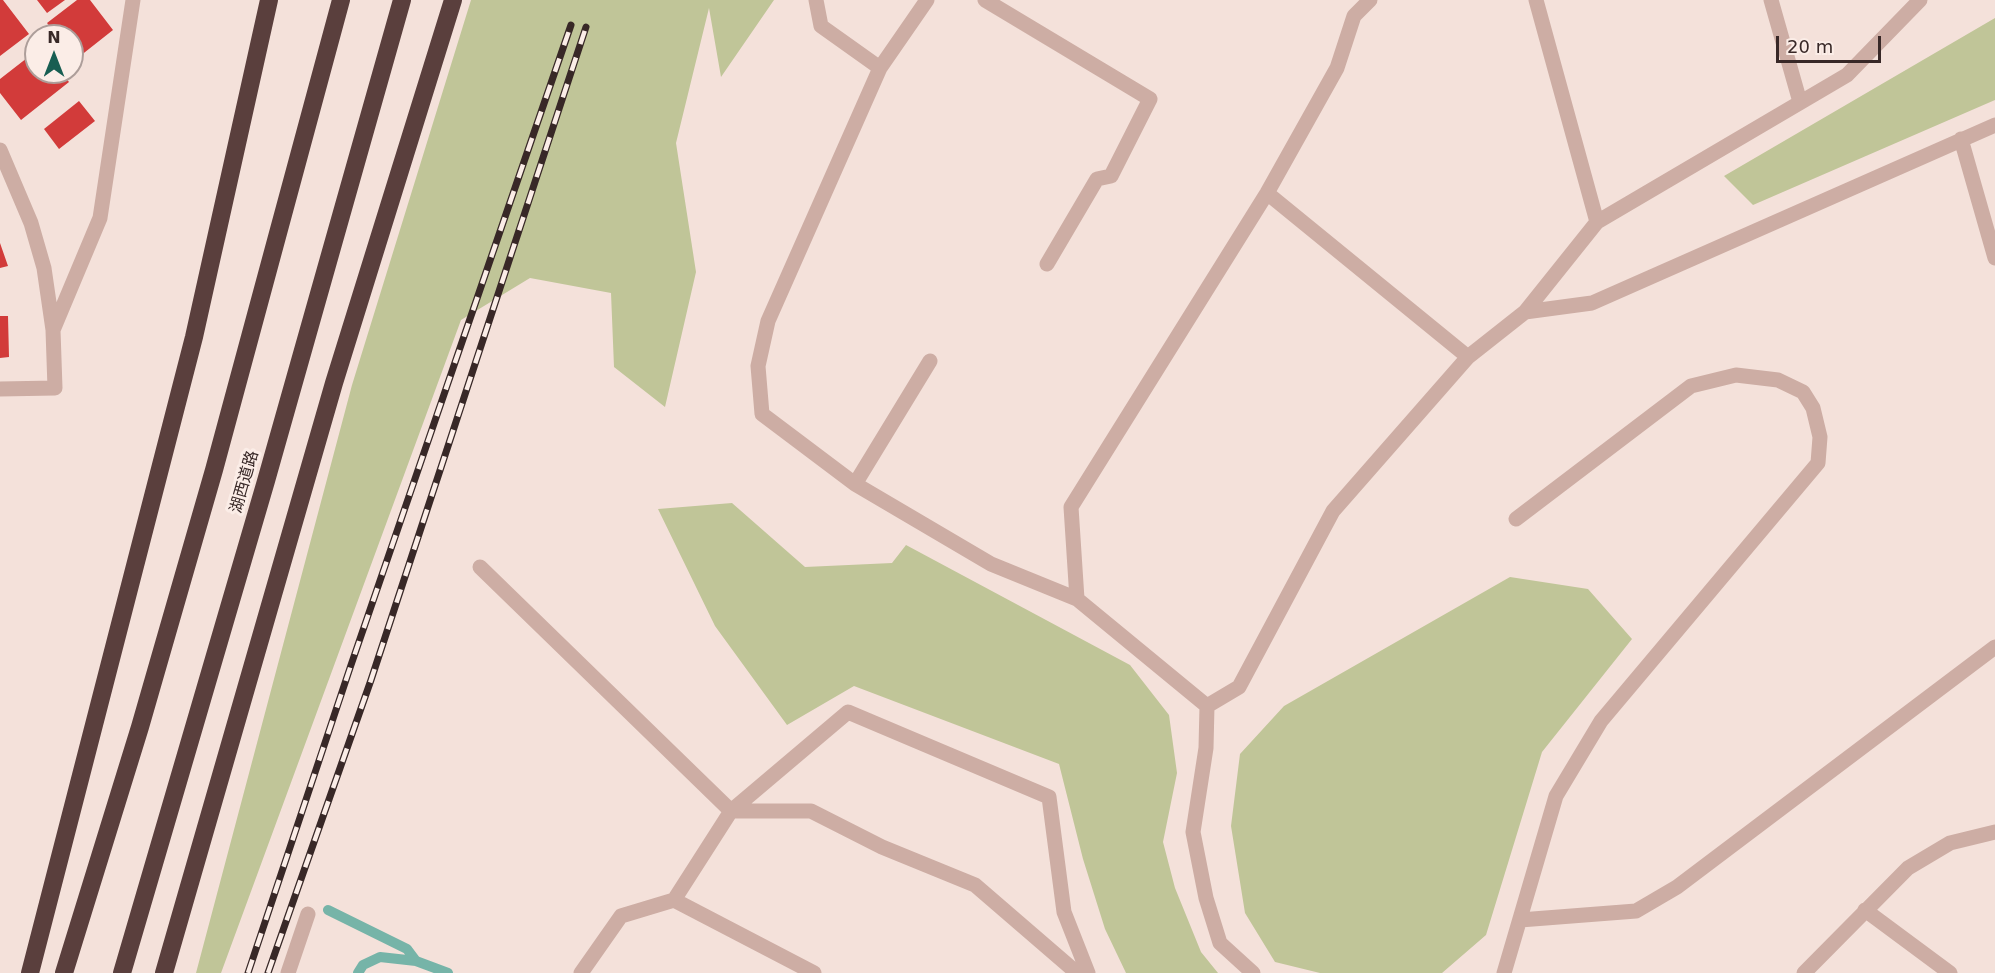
<!DOCTYPE html>
<html>
<head>
<meta charset="utf-8">
<style>
	body { margin:0 }
	#map { position:relative; width:1995px; height:973px; overflow:hidden; background:#f4e1da; font-family:"DejaVu Sans",sans-serif }
	canvas { display:block }
	.north { position:absolute; left:24px; top:24px; width:60px; height:60px; box-sizing:border-box; background:#fbede7; border:2px solid #ad9e9a; border-radius:50%; rotate:0deg; font-size:16px; font-weight:700; line-height:24px; text-align:center; color:#382827 }
	.north::after { content:''; display:block; margin:auto; width:21px; height:27px; background:#185e52; clip-path:polygon(50% 0,100% 100%,50% 72%,0 100%) }
	.scale { position:absolute; left:1776px; top:36px; width:105px; height:27px; box-sizing:border-box; border:3px solid #382827; border-top:0; padding-left:8px; font-size:18px; line-height:21px; white-space:nowrap; color:#382827; -webkit-text-stroke:4px #fbede7; paint-order:stroke }
</style>
</head>
<body>
<div id="map">
<canvas width="1995" height="973"></canvas>
<div class="north">N</div>
<div class="scale">20 m</div>
</div>
<script>
const ctx = document.querySelector('canvas').getContext('2d');
ctx.lineJoin = 'round';
function paint(path, color) {
  ctx.fillStyle = color;
  ctx.fill(path, 'evenodd');
}
function toPath(rows) {
  const path = new Path2D();
  for (const r of rows) {
    path.moveTo(r[0], r[1]);
    for (let i = 2; i < r.length; i += 2) path.lineTo(r[i], r[i + 1]);
  }
  return path;
}
function trace(path, color, width, dash) {
  ctx.strokeStyle = color;
  ctx.lineWidth = width;
  ctx.lineCap = dash ? 'butt' : 'round';
  ctx.setLineDash(dash || []);
  ctx.stroke(path);
}
function drawText(font, color, halo, rows, align = 'center') {
  ctx.font = font + ' "DejaVu Sans","Noto Sans JP",sans-serif';
  ctx.lineWidth = 6;
  ctx.setLineDash([]);
  ctx.textBaseline = 'middle';
  ctx.strokeStyle = halo;
  ctx.fillStyle = color;
  for (const [text, x, y, turn = 0] of rows) {
    ctx.save();
    ctx.translate(x, y);
    ctx.rotate((+turn || 0) * Math.PI / 180);
    ctx.textAlign = isNaN(turn) ? turn : align;
    if (halo) ctx.strokeText(text, 0, 0);
    ctx.fillText(text, 0, 0);
    ctx.restore();
  }
}
const green = toPath([
	[471,0,774,0,721,77,709,8,676,143,696,272,665,407,614,367,611,293,530,278,461,320,221,973,196,973,352,385],
	[1995,18,1995,100,1753,205,1724,176],
	[732,503,805,567,892,563,906,545,1130,665,1169,715,1177,773,1163,842,1175,888,1201,952,1218,973,1126,973,1105,929,1083,859,1059,764,854,686,787,725,715,626,658,509],
	[1510,577,1588,589,1632,639,1542,752,1486,935,1442,973,1320,973,1275,962,1245,913,1231,826,1240,754,1284,706]
]);
const stream = toPath([
	[328,910,407,949,416,961],
	[358,973,363,965,380,957,416,961,448,973]
]);
const building = toPath([
	[0,0,3,0,29,34,0,56],
	[37,0,65,0,47,13],
	[77,0,90,0,113,30,75,60,72,56,72,36,57,36,47,23],
	[36,51,36,72,61,72,69,82,21,120,0,93,0,79],
	[79,101,95,121,59,149,44,129],
	[0,243,8,266,0,268],
	[0,316,8,316,9,357,0,358]
]);
const street = toPath([
	[816,0,821,26,880,68,768,321,758,366,762,414,855,484,991,564,1077,599,1207,706],
	[985,0,1150,99,1111,176,1097,179,1047,264],
	[1536,0,1597,222],
	[1771,0,1800,102],
	[880,68,927,0],
	[1961,139,1995,258],
	[0,150,31,223,44,268,53,330,55,388,0,389],
	[1267,193,1468,357],
	[1525,312,1592,303,1995,125],
	[53,330,100,218,133,0],
	[855,484,930,361],
	[480,567,731,811,848,712,1049,797,1064,912,1088,973],
	[1077,599,1071,507,1267,193,1337,68,1354,16,1370,0],
	[1207,706,1239,687,1333,511,1468,357,1525,312,1597,222,1847,75,1920,0],
	[1207,706,1206,748,1193,832,1206,898,1220,943,1253,973],
	[674,900,814,973],
	[1865,910,1950,973],
	[1520,920,1636,911,1677,887,1995,647],
	[288,973,308,914],
	[581,973,621,916,674,900,731,811,811,811,882,847,975,885,1077,973],
	[1504,973,1556,796,1601,721,1818,463,1820,437,1813,408,1803,392,1778,380,1736,375,1691,386,1516,519],
	[1804,973,1908,868,1950,843,1995,832]
]);
const highway = toPath([
	[30,973,194,337,269,0],
	[64,973,140,727,214,470,341,0],
	[122,973,266,481,402,0],
	[164,973,334,383,453,0]
]);
const rail = toPath([
	[248,973,351,665,571,25],
	[268,973,371,680,586,27]
]);
const streetNames = [
	["湖西道路",245,482,-74]
];
paint(green, '#c0c598');
trace(stream, '#76b4a8', 10);
paint(building, '#d23b3a');
trace(street, '#cdada4', 15);
trace(highway, '#5a3f3d', 18);
trace(rail, '#382827', 7);
trace(rail, '#fbede7', 4.5, [14]);
drawText('16px', '#382827', '#fbede7', streetNames);
</script>
</body>
</html>
